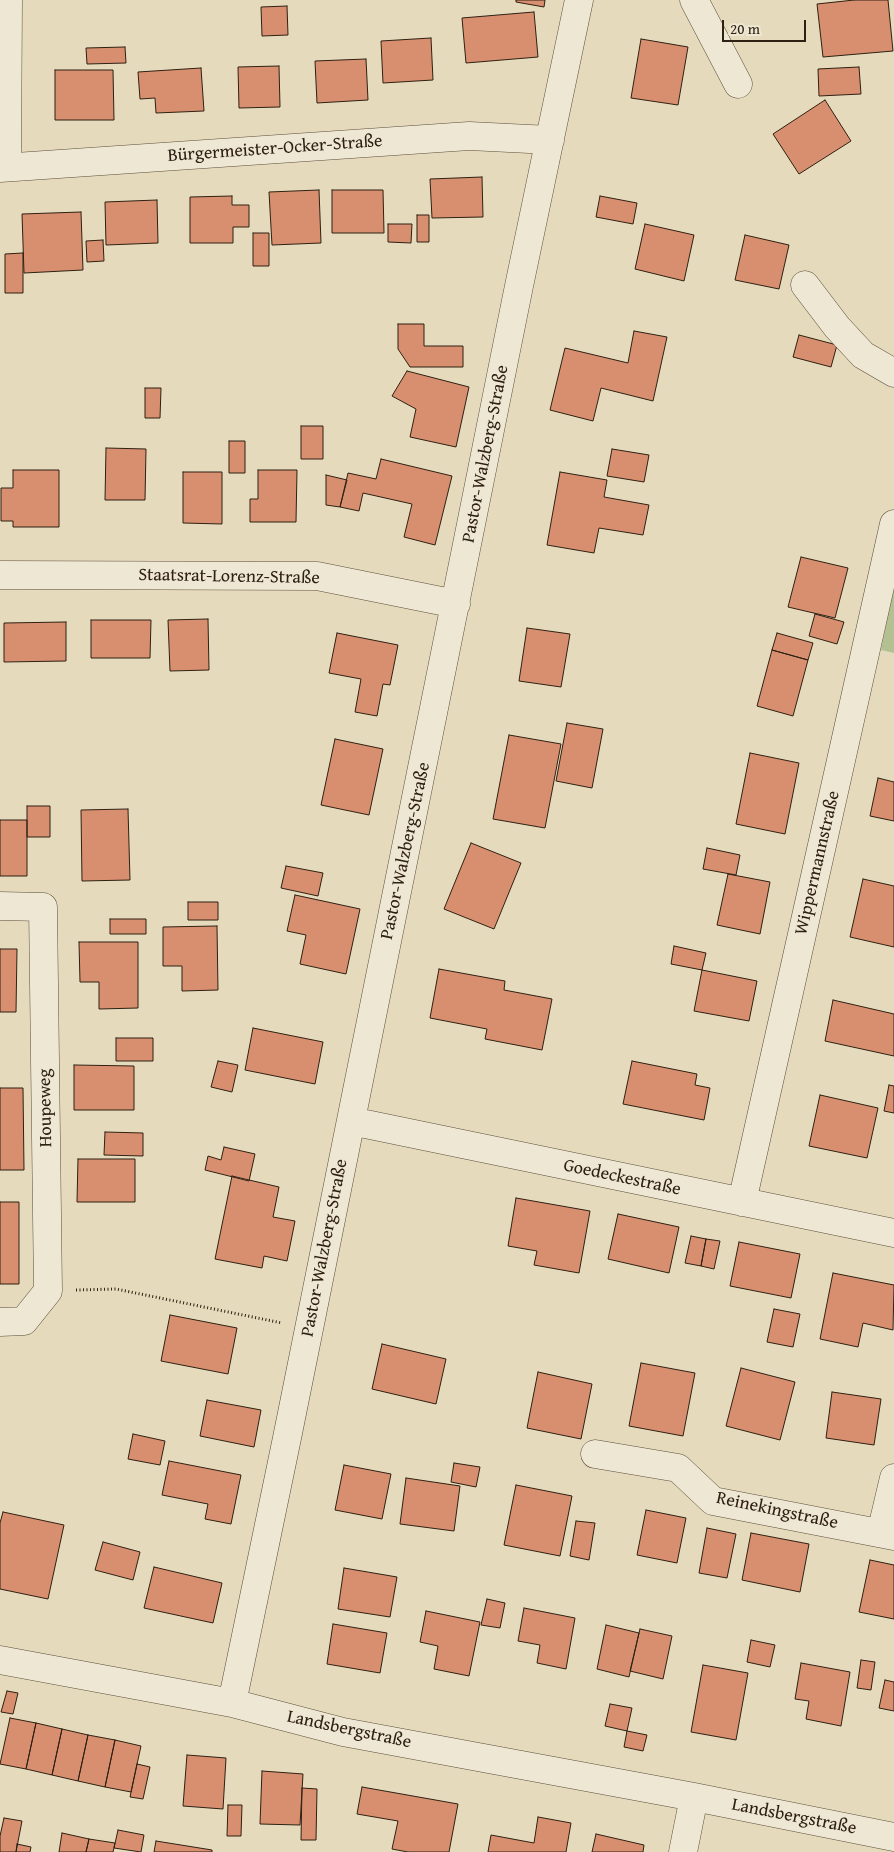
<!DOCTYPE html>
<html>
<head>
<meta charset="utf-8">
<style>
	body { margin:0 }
	#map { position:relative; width:894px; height:1852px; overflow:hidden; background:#e5dabb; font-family:"Gentium Book Plus",serif }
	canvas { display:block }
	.scale { position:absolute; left:722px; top:20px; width:84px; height:22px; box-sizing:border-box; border:2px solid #2e2012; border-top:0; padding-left:6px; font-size:15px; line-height:18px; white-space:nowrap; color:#2e2012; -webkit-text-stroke:4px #eee7d3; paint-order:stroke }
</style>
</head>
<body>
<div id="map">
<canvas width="894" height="1852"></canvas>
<div class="scale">20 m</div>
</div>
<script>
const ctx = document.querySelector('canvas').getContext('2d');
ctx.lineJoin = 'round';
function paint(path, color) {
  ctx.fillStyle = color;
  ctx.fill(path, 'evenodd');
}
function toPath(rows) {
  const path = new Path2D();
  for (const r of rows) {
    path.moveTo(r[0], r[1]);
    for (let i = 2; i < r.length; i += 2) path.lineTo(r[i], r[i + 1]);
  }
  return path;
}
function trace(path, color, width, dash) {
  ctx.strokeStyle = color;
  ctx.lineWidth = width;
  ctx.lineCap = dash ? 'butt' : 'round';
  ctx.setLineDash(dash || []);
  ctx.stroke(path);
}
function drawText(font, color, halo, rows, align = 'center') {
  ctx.font = font + ' "Gentium Book Plus",serif';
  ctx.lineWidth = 4;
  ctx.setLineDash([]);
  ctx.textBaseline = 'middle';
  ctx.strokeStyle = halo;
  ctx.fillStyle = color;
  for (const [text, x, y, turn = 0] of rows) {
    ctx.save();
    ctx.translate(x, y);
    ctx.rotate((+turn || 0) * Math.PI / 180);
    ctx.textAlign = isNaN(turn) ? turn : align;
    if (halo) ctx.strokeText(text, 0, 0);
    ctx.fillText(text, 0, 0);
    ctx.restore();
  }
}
const green = toPath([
	[894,584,894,653,881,650]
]);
const building = toPath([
	[516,0,545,0,544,7,516,2,516,0],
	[854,0,888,0,893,51,823,57,817,4,854,0],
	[287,6,288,35,262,36,261,7,287,6],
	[534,12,538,57,466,63,462,18,534,12],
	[431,38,433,80,383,83,381,41,431,38],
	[641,39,688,47,678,105,631,98,641,39],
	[125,47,126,63,87,64,86,48,125,47],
	[366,59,368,100,317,103,315,61,366,59],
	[279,66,280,107,239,108,238,67,279,66],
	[859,67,861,94,819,96,818,69,859,67],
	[201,68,204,111,156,113,155,98,140,99,138,72,201,68],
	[55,70,113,70,114,120,55,120,55,70],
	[825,100,851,141,799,174,773,134,825,100],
	[482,177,483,217,432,218,430,179,482,177],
	[319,190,321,243,272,245,269,192,319,190],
	[332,190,383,190,384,233,332,233,332,190],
	[232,196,232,205,249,205,249,227,233,227,233,243,190,243,190,197,232,196],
	[600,196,637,203,633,224,596,217,600,196],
	[157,200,158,243,106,245,105,202,157,200],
	[81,212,83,270,24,273,22,214,81,212],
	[417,215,429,215,429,242,417,242,417,215],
	[388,224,412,224,411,243,388,242,388,224],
	[645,224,694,235,684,281,635,269,645,224],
	[253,233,269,233,269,266,253,266,253,233],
	[745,235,789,245,779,289,735,280,745,235],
	[103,240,104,261,87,262,86,241,103,240],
	[23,253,23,293,5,293,5,254,23,253],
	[398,324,424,324,424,346,463,346,463,367,410,367,398,349,398,324],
	[634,331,667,337,653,401,601,388,593,421,550,410,565,348,628,363,634,331],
	[799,335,837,345,831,367,793,357,799,335],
	[407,371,469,387,456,447,410,437,416,409,392,396,407,371],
	[145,388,161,388,160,418,145,418,145,388],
	[301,426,323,426,323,459,301,459,301,426],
	[229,441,245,441,245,473,229,473,229,441],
	[106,448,146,449,145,500,105,500,106,448],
	[612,449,649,455,644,482,607,476,612,449],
	[381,459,452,476,435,545,404,537,412,504,363,493,359,511,340,507,348,473,376,479,381,459],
	[13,470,59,470,59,527,13,527,13,521,1,521,1,488,13,488,13,470],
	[258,470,297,470,296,522,250,522,250,499,258,499,258,470],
	[183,472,222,472,222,524,183,523,183,472],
	[560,472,607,480,604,497,649,505,643,535,599,528,594,553,547,545,560,472],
	[326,475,347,480,340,507,326,505,326,475],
	[801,557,848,568,835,618,788,607,801,557],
	[815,614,844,622,837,644,809,636,815,614],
	[208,619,209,670,170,671,168,620,208,619],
	[91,620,151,620,150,658,91,658,91,620],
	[66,622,66,661,4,662,4,623,66,622],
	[527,628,570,634,561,687,519,681,527,628],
	[337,633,398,645,390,685,383,684,377,716,355,712,361,679,329,673,337,633],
	[777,633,813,643,808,660,772,650,777,633],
	[772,650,808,660,793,716,757,706,772,650],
	[567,723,603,729,592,788,556,781,567,723],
	[509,735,561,744,545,828,493,819,509,735],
	[335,739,383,749,369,815,321,805,335,739],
	[750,753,799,763,785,834,736,824,750,753],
	[878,778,894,782,894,821,870,816,878,778],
	[27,806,50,806,50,837,27,837,27,806],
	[128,809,130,880,82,881,81,810,128,809],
	[0,820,27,820,27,876,0,876,0,820],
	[471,843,521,863,494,929,444,909,471,843],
	[707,848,740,855,736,875,703,869,707,848],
	[286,866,323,873,318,896,281,888,286,866],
	[728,874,770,882,760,934,717,925,728,874],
	[863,879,894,886,894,947,850,937,863,879],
	[295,895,360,909,346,974,300,964,306,935,287,931,295,895],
	[188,902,218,902,218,920,188,920,188,902],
	[110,919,146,919,146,934,110,934,110,919],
	[217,926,218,990,182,991,182,966,163,966,163,927,217,926],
	[79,942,138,942,138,1008,99,1009,99,982,80,982,79,942],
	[674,946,706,953,702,970,671,964,674,946],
	[0,949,17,949,16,1012,0,1012,0,949],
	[439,969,505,981,504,990,552,999,542,1050,485,1039,487,1029,430,1018,439,969],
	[702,970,757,981,749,1021,694,1011,702,970],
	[833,1000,894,1014,894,1056,825,1041,833,1000],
	[253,1028,323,1042,315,1084,245,1070,253,1028],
	[116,1038,153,1038,153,1061,116,1061,116,1038],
	[218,1061,238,1065,232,1092,211,1087,218,1061],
	[632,1061,697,1074,695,1085,710,1088,704,1120,623,1104,632,1061],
	[74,1065,134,1066,134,1110,74,1110,74,1065],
	[889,1085,894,1086,894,1113,884,1111,889,1085],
	[0,1088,23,1088,24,1170,0,1170,0,1088],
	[820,1095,878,1108,867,1158,809,1146,820,1095],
	[105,1132,143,1133,143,1156,104,1155,105,1132],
	[224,1147,255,1154,249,1181,205,1170,208,1156,221,1160,224,1147],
	[78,1159,135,1159,135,1202,77,1202,78,1159],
	[232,1176,279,1187,273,1217,295,1221,287,1261,264,1256,262,1268,215,1259,232,1176],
	[516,1198,590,1211,579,1273,534,1265,537,1251,508,1246,516,1198],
	[0,1202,19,1202,19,1284,0,1284,0,1202],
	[618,1214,679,1227,669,1273,608,1259,618,1214],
	[691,1236,706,1239,701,1266,685,1263,691,1236],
	[706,1239,720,1241,714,1269,701,1266,706,1239],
	[739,1242,800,1254,791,1298,730,1286,739,1242],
	[833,1273,894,1285,893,1330,863,1323,858,1347,820,1339,833,1273],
	[774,1309,800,1314,793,1347,767,1342,774,1309],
	[170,1315,237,1328,228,1374,161,1361,170,1315],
	[382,1344,446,1359,436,1404,372,1389,382,1344],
	[641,1363,695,1373,683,1436,629,1426,641,1363],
	[741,1368,795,1382,780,1440,726,1426,741,1368],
	[538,1372,592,1384,581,1439,527,1428,538,1372],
	[832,1392,881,1399,874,1445,826,1438,832,1392],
	[207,1400,261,1410,254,1447,200,1436,207,1400],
	[133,1434,165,1441,160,1465,128,1459,133,1434],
	[169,1461,241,1475,231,1524,205,1519,208,1504,162,1495,169,1461],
	[454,1463,480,1467,476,1487,451,1482,454,1463],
	[344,1465,391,1474,382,1519,335,1510,344,1465],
	[406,1478,460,1486,454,1531,400,1524,406,1478],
	[516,1485,572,1496,560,1556,504,1545,516,1485],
	[646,1510,686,1518,677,1563,637,1555,646,1510],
	[3,1512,64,1525,48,1599,0,1589,0,1523,3,1512],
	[576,1521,595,1523,589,1560,570,1556,576,1521],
	[707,1528,736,1534,727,1578,699,1573,707,1528],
	[751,1533,809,1544,800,1592,742,1580,751,1533],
	[103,1542,140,1552,133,1580,95,1570,103,1542],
	[870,1560,894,1565,894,1619,859,1612,870,1560],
	[154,1567,222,1583,213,1623,144,1608,154,1567],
	[344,1568,397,1577,390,1617,338,1609,344,1568],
	[487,1599,505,1603,500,1628,481,1625,487,1599],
	[524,1608,575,1618,566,1669,537,1663,540,1645,518,1641,524,1608],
	[426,1611,480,1622,469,1676,434,1669,438,1646,420,1642,426,1611],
	[333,1624,387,1633,380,1673,327,1664,333,1624],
	[606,1625,639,1633,629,1677,597,1669,606,1625],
	[640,1629,672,1636,663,1679,630,1671,640,1629],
	[751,1640,775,1645,770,1667,747,1662,751,1640],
	[861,1660,875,1662,871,1690,857,1688,861,1660],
	[801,1663,850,1672,841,1726,806,1719,809,1701,795,1699,801,1663],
	[703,1665,748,1673,736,1740,691,1732,703,1665],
	[885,1680,894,1682,894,1711,879,1708,885,1680],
	[7,1691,18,1693,13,1714,1,1712,7,1691],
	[610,1704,632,1708,627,1731,605,1726,610,1704],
	[10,1718,36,1723,26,1769,0,1764,10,1718],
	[36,1723,62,1729,52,1775,26,1769,36,1723],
	[62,1729,88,1735,78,1781,52,1775,62,1729],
	[627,1731,647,1735,643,1751,624,1747,627,1731],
	[88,1735,115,1740,105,1787,78,1781,88,1735],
	[115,1740,141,1746,131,1792,105,1787,115,1740],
	[187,1755,226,1758,223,1809,183,1806,187,1755],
	[137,1764,150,1767,143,1799,130,1797,137,1764],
	[262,1771,303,1774,300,1825,260,1824,262,1771],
	[362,1787,458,1804,449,1852,408,1852,392,1849,398,1821,357,1814,362,1787],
	[302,1788,317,1789,316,1840,301,1840,302,1788],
	[228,1805,242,1805,241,1836,227,1836,228,1805],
	[538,1817,571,1823,566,1852,488,1852,491,1835,534,1843,538,1817],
	[4,1818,22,1821,16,1852,0,1852,0,1836,4,1818],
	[118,1830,144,1835,141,1852,114,1848,118,1830],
	[62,1833,89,1839,86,1852,59,1852,62,1833],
	[596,1834,644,1845,643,1852,592,1852,596,1834],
	[89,1839,115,1843,113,1852,86,1852,89,1839],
	[156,1841,212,1850,212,1852,154,1852,156,1841],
	[17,1844,31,1847,30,1852,16,1852,17,1844]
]);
const path = toPath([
	[76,1290,116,1289,282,1323]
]);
const minor = toPath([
	[694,0,738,84],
	[7,167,8,0],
	[0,168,469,136,550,140],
	[805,285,837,327,863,355,894,373],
	[0,575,317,576,456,604],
	[0,906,43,907,48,1291,24,1321,0,1322],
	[351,1121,894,1233],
	[742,1202,894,524],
	[595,1454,678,1468,713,1501,894,1536],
	[881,1533,894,1478],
	[0,1660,232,1703,343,1732,694,1797,894,1837],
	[232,1703,287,1438,519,286,579,0],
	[683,1852,694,1797]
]);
const streetNames = [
	["Bürgermeister-Ocker-Straße",275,149,-4],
	["Pastor-Walzberg-Straße",486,454,-79],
	["Staatsrat-Lorenz-Straße",229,577,1],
	["Pastor-Walzberg-Straße",406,851,-78],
	["Wippermannstraße",818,863,-77],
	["Houpeweg",46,1108,-91],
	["Goedeckestraße",622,1178,12],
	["Pastor-Walzberg-Straße",325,1248,-79],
	["Reinekingstraße",777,1511,12],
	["Landsbergstraße",349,1730,12],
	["Landsbergstraße",794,1817,11]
];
paint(green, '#b2c092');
paint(building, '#d88f70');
trace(building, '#2e2012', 1);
trace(minor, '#5c4e3c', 29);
trace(path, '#2e2012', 3, [1, 2.5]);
trace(minor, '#eee7d3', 28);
drawText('18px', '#2e2012', '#eee7d3', streetNames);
</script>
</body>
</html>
